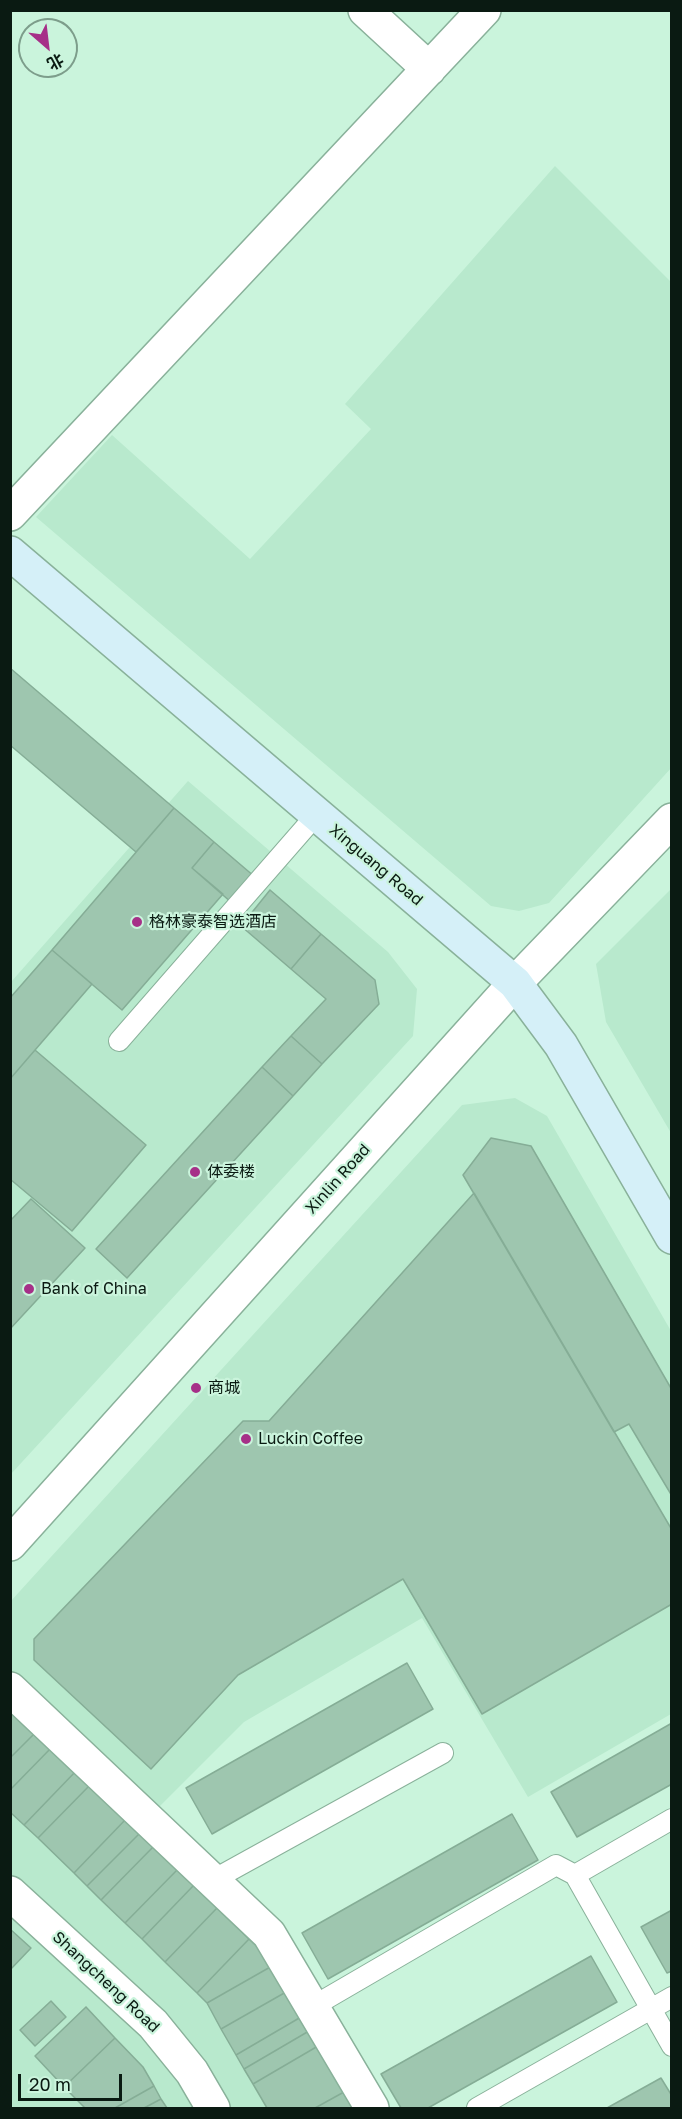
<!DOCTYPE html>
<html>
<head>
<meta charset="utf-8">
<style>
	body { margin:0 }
	#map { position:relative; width:682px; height:2119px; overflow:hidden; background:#caf4dc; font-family:"Golos Text","Noto Sans SC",sans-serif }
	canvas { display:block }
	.frame { position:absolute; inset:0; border:12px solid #0a1a12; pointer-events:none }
	.north { position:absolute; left:18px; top:18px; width:60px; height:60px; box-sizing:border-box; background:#caf4dc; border:2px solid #7d9d8b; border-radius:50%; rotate:152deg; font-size:16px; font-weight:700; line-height:24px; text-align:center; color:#0a1a12 }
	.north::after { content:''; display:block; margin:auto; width:21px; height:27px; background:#a63088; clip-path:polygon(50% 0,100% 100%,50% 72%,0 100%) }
	.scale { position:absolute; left:18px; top:2074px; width:104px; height:27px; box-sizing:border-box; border:3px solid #0a1a12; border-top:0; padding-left:8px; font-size:18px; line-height:21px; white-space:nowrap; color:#0a1a12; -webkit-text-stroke:4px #caf4dc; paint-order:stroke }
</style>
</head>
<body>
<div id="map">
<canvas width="682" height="2119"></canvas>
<div class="frame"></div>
<div class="north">北</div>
<div class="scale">20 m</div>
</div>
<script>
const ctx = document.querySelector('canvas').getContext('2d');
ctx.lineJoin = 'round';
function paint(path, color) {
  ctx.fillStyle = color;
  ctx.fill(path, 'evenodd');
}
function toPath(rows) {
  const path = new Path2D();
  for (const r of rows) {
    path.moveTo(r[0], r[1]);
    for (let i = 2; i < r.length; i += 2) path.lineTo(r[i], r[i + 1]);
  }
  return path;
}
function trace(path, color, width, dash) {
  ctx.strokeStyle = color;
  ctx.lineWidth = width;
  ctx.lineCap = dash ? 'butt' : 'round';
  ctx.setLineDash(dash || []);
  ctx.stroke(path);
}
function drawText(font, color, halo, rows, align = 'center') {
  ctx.font = font + ' "Golos Text","Noto Sans SC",sans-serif';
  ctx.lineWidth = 4.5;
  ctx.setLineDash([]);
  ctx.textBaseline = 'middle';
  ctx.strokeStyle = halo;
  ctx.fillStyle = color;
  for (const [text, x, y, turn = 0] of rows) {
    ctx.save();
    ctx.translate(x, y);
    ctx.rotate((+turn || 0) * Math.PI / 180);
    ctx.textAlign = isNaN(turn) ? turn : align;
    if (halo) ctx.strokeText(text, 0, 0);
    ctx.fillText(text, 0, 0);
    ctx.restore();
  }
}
const built = toPath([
	[555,166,671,282,672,767,549,903,519,911,491,906,36,517,112,435,250,559,371,429,345,404],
	[188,781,388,952,417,989,413,1036,11,1474,11,982],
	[671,889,671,1133,606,1022,596,964],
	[515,1098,547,1116,671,1331,671,1714,528,1797,422,1618,244,1722,158,1808,383,2108,11,2108,10,1602,462,1105]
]);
const building = toPath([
	[10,668,174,808,136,852,10,745,10,668],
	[174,808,214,842,192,868,223,894,122,1010,52,950,174,808],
	[214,842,255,877,232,903,192,868,214,842],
	[270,890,321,934,291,969,241,926,270,890],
	[321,934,375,980,379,1004,322,1064,291,1036,326,999,291,969,321,934],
	[52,950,92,984,10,1079,10,998,52,950],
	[291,1036,322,1064,293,1096,262,1067,291,1036],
	[35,1050,146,1145,72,1231,10,1179,10,1079,35,1050],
	[262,1067,293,1096,127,1278,96,1249,262,1067],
	[491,1138,531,1146,672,1390,672,1496,629,1424,614,1432,463,1175,491,1138],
	[474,1193,672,1530,672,1604,482,1714,403,1579,238,1675,151,1769,34,1660,34,1639,243,1421,269,1421,474,1193],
	[31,1199,85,1248,10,1329,10,1221,31,1199],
	[407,1663,433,1709,212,1834,186,1788,407,1663],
	[10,1707,36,1732,10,1758,10,1707],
	[672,1723,672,1784,577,1837,551,1792,672,1723],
	[36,1732,52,1747,10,1790,10,1758,36,1732],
	[52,1747,76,1771,24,1825,10,1812,10,1790,52,1747],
	[76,1771,90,1785,38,1838,24,1825,76,1771],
	[90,1785,126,1819,74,1873,38,1838,90,1785],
	[512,1814,538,1860,328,1979,302,1933,512,1814],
	[126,1819,140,1833,87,1886,74,1873,126,1819],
	[140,1833,154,1846,101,1900,87,1886,140,1833],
	[154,1846,178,1869,125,1923,101,1900,154,1846],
	[178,1869,194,1885,142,1939,125,1923,178,1869],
	[194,1885,217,1908,165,1962,142,1939,194,1885],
	[217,1908,249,1939,197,1993,165,1962,217,1908],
	[672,1910,672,1971,667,1973,641,1927,672,1910],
	[10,1929,31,1948,10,1970,10,1929],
	[249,1939,264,1953,272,1966,207,2003,197,1993,249,1939],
	[591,1956,617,2002,428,2108,401,2108,381,2074,591,1956],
	[272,1966,286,1992,221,2029,207,2003,272,1966],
	[286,1992,301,2017,236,2055,221,2029,286,1992],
	[51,2001,66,2017,35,2046,20,2030,51,2001],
	[86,2007,115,2038,64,2087,35,2056,86,2007],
	[301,2017,309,2031,244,2069,236,2055,301,2017],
	[309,2031,318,2046,253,2084,244,2069,309,2031],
	[115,2038,143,2067,154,2086,115,2108,85,2108,64,2087,115,2038],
	[318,2046,344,2092,315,2108,267,2108,253,2084,318,2046],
	[661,2078,672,2096,672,2108,607,2108,661,2078],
	[154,2086,161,2099,144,2108,115,2108,154,2086],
	[344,2092,352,2108,315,2108,344,2092],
	[161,2099,167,2108,144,2108,161,2099]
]);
const service = toPath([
	[119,1041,317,814],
	[575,1875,672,1819],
	[213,1880,443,1753],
	[312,2007,556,1865,575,1875,672,2046],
	[477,2108,672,1997]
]);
const minor = toPath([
	[365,10,429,69],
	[10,514,484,10],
	[10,1689,269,1934,372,2108]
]);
const tertiary = toPath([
	[10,1544,515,983,672,820],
	[10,1893,153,2024,192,2072,213,2108]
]);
const secondary = toPath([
	[10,553,515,983,561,1045,672,1237]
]);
const markers = [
	[137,922,6,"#a63088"],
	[195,1172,6,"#a63088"],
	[29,1289,6,"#a63088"],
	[196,1388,6,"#a63088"],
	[246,1439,6,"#a63088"]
];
const streetNames = [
	["Xinguang Road",376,865,40],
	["Xinlin Road",338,1179,-48],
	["Shangcheng Road",106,1982,43]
];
const poiNames = [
	["格林豪泰智选酒店",149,922],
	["体委楼",207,1172],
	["Bank of China",41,1289],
	["商城",208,1388],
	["Luckin Coffee",258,1439]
];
paint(built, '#b8e9cd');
paint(building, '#9ec6af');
trace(building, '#85ad96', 1.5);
trace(service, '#89b19a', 22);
trace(minor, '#89b19a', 36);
trace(tertiary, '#89b19a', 36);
trace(secondary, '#89b19a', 36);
trace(service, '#fff', 20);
trace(minor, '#fff', 33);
trace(tertiary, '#fff', 33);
trace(secondary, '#d5f0f8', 33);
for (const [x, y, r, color] of markers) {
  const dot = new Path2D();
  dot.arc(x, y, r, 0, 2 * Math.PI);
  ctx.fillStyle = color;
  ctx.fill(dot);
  trace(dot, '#caf4dc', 2);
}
drawText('16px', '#0a1a12', '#caf4dc', streetNames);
drawText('16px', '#0a1a12', '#caf4dc', poiNames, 'left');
</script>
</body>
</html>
